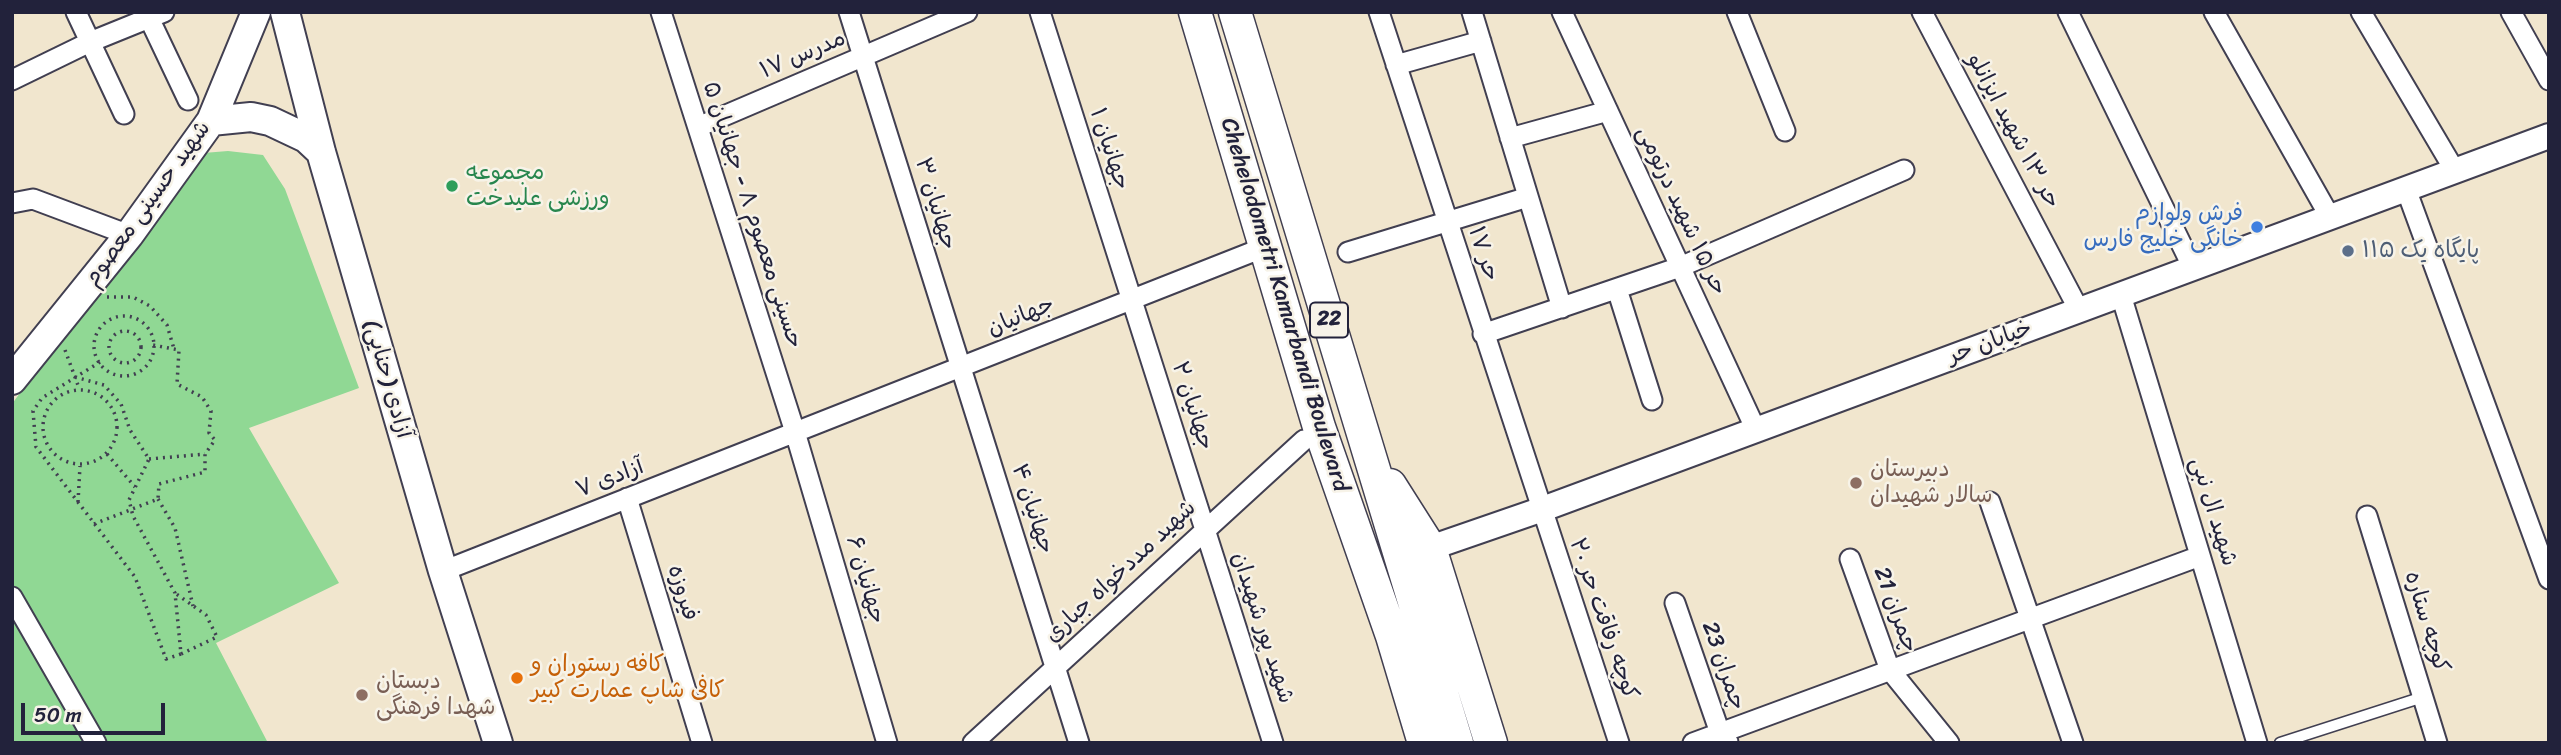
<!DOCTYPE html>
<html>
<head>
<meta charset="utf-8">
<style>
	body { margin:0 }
	#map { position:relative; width:2561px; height:755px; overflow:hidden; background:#f1e6ce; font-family:Sriracha,sans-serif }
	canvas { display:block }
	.frame { position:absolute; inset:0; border:14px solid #22223b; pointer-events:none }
	.scale { position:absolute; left:21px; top:703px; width:144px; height:32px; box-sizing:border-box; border:4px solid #22223b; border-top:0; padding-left:9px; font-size:21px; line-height:24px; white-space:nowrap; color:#22223b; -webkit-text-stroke:5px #f7f3e8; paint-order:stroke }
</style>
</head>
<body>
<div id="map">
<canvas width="2561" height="755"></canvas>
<div class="frame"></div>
<div class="scale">50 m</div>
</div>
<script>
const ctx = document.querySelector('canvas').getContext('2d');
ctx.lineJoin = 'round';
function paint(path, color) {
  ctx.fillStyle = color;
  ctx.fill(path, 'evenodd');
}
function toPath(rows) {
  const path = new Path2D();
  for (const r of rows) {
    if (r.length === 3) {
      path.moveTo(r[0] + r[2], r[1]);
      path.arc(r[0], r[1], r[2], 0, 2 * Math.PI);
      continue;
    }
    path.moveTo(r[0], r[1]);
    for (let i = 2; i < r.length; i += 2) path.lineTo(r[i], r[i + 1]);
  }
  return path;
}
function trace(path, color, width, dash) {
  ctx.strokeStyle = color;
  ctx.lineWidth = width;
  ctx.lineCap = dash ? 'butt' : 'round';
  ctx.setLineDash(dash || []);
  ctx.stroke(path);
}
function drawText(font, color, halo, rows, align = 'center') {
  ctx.font = font + ' Sriracha,"Playpen Sans Arabic",sans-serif';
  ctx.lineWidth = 5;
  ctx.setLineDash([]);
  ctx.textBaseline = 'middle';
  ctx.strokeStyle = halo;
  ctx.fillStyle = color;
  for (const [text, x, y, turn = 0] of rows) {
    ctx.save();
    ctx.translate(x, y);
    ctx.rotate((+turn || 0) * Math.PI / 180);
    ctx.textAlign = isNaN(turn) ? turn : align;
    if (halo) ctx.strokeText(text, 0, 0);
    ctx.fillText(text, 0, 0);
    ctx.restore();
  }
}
const green = toPath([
	[228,151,263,155,285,189,359,388,249,428,339,583,216,643,268,743,12,743,12,404,191,154]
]);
const path = toPath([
	[107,297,133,297,150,306,167,325,174,349],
	[124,346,30],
	[125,347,16],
	[65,350,79,388],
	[100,362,42,398,33,411,36,447,135,577,166,659,181,654],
	[75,377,104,385,121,404,130,430,149,459,129,500,133,516,175,593,181,654,217,637,206,615,175,593],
	[80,427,37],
	[107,454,135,487],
	[149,459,205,454],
	[158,499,175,528,193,606],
	[78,502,80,466],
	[94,524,158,499,159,484,205,472,205,454,215,440,209,433,211,411,202,397,177,384,179,350,153,345]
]);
const service = toPath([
	[2280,743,2423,697]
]);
const minor = toPath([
	[76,12,124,114],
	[661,12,795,432,887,743],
	[849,12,1079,743],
	[1040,12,1273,743],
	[1379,12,1619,743],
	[1472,12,1562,308],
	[1562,12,1756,430],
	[1737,12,1785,131],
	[1922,12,2079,310],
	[2068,12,2193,268],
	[2214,12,2330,217],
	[2361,12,2455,171],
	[2511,12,2549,80],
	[149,18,188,100],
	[1396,65,1481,41],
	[12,80,90,42,164,12],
	[698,127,967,12],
	[1510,138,1608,111],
	[2406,189,2549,579],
	[12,203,33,199,129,235],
	[1348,252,1528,197],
	[1617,289,1652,400],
	[2121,295,2257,743],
	[1483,334,1680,267,1904,170],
	[627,498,702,743],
	[1990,502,2073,743],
	[2367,516,2437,743],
	[1850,559,1890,670,1949,743],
	[443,571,1265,247],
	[12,597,96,743],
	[1675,603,1720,733,1728,742],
	[973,743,1304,440],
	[1693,743,2200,556]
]);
const tertiary = toPath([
	[1430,548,1540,510,2549,136]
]);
const secondary = toPath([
	[285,12,321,152,443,571,498,743],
	[211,121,251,117,270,121,306,138,321,152],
	[12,380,129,235,211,121,256,12]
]);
const primary = toPath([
	[1195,12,1319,427,1392,636,1424,743],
	[1235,12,1457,743],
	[1390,485,1430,548,1491,743]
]);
const markers = [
	[452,186,7,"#2e9e5b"],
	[2257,227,7,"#3f7fe0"],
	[2348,251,7,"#5c6f8a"],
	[1856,483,7,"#8d6e63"],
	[517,678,7,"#e8710a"],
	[362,695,7,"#8d6e63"]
];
const shields = [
	[1329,320,38]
];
const shieldNames = [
	["22",1329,320]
];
const streetNames = [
	["مدرس ۱۷",803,55,-23],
	["حر ۱۳ شهید ایزانلو",2013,131,62],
	["جهانیان ۱",1109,149,72],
	["شهید حسینی معصوم",148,204,-54],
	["جهانیان ۳",935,204,73],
	["حر ۱۵ شهید درتومی",1681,211,65],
	["حسینی معصوم ۸ - جهانیان ۵",752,215,72],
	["حر ۱۷",1483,254,72],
	["Chehelodometri Kamarbandi Boulevard",1284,305,73],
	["جهانیان",1021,317,-22],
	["خیابان حر",1990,343,-20],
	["آزادی (حنایی)",387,379,74],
	["جهانیان ۲",1192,406,72],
	["آزادی ۷",610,479,-21],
	["جهانیان ۴",1032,509,72],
	["شهید ال نبی",2213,512,73],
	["شهید مددخواه جباری",1121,572,-43],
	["جهانیان ۶",865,580,74],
	["فیروزه",682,593,73],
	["چمران 21",1895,610,70],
	["کوچه رفاقت حر ۲۰",1603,619,71],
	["کوچه ستاره",2426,622,73],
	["شهید پور شهیدان",1262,628,72],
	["چمران 23",1723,666,71]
];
const leisureNames = [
	["مجموعه",466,173],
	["ورزشی علیدخت",466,199]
];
const shopNames = [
	["فرش و‌لوازم",2243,214],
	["خانگی خلیج فارس",2243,240]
];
const serviceNames = [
	["پایگاه یک ۱۱۵",2362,251]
];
const educationNames = [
	["دبیرستان",1870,470],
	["سالار شهیدان",1870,496],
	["دبستان",376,682],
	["شهدا فرهنگی",376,708]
];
const foodNames = [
	["کافه رستوران و",531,665],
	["کافی شاپ عمارت کبیر",531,691]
];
paint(green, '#90d894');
trace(service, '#413f51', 13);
trace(minor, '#413f51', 23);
trace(tertiary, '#413f51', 28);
trace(secondary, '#413f51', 32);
trace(primary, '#413f51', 35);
trace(path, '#413f51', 3.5, [2, 5]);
trace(service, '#fff', 10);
trace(minor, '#fff', 19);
trace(tertiary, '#fff', 24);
trace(secondary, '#fff', 28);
trace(primary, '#fff', 32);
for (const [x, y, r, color] of markers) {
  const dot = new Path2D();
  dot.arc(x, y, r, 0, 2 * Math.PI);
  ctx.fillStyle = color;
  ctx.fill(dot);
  trace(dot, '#f7f3e8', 2.5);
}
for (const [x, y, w] of shields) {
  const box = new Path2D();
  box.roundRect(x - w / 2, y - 17.5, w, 35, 5);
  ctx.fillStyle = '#f7f3e8';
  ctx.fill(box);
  trace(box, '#22223b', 2);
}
drawText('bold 21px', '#22223b', null, shieldNames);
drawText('23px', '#22223b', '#f7f3e8', streetNames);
drawText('23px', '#27864d', '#f7f3e8', leisureNames, 'left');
drawText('23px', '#366cbe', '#f7f3e8', shopNames, 'right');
drawText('23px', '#4e5e75', '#f7f3e8', serviceNames, 'left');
drawText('23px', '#785e54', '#f7f3e8', educationNames, 'left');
drawText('23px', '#c56008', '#f7f3e8', foodNames, 'left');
</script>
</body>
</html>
